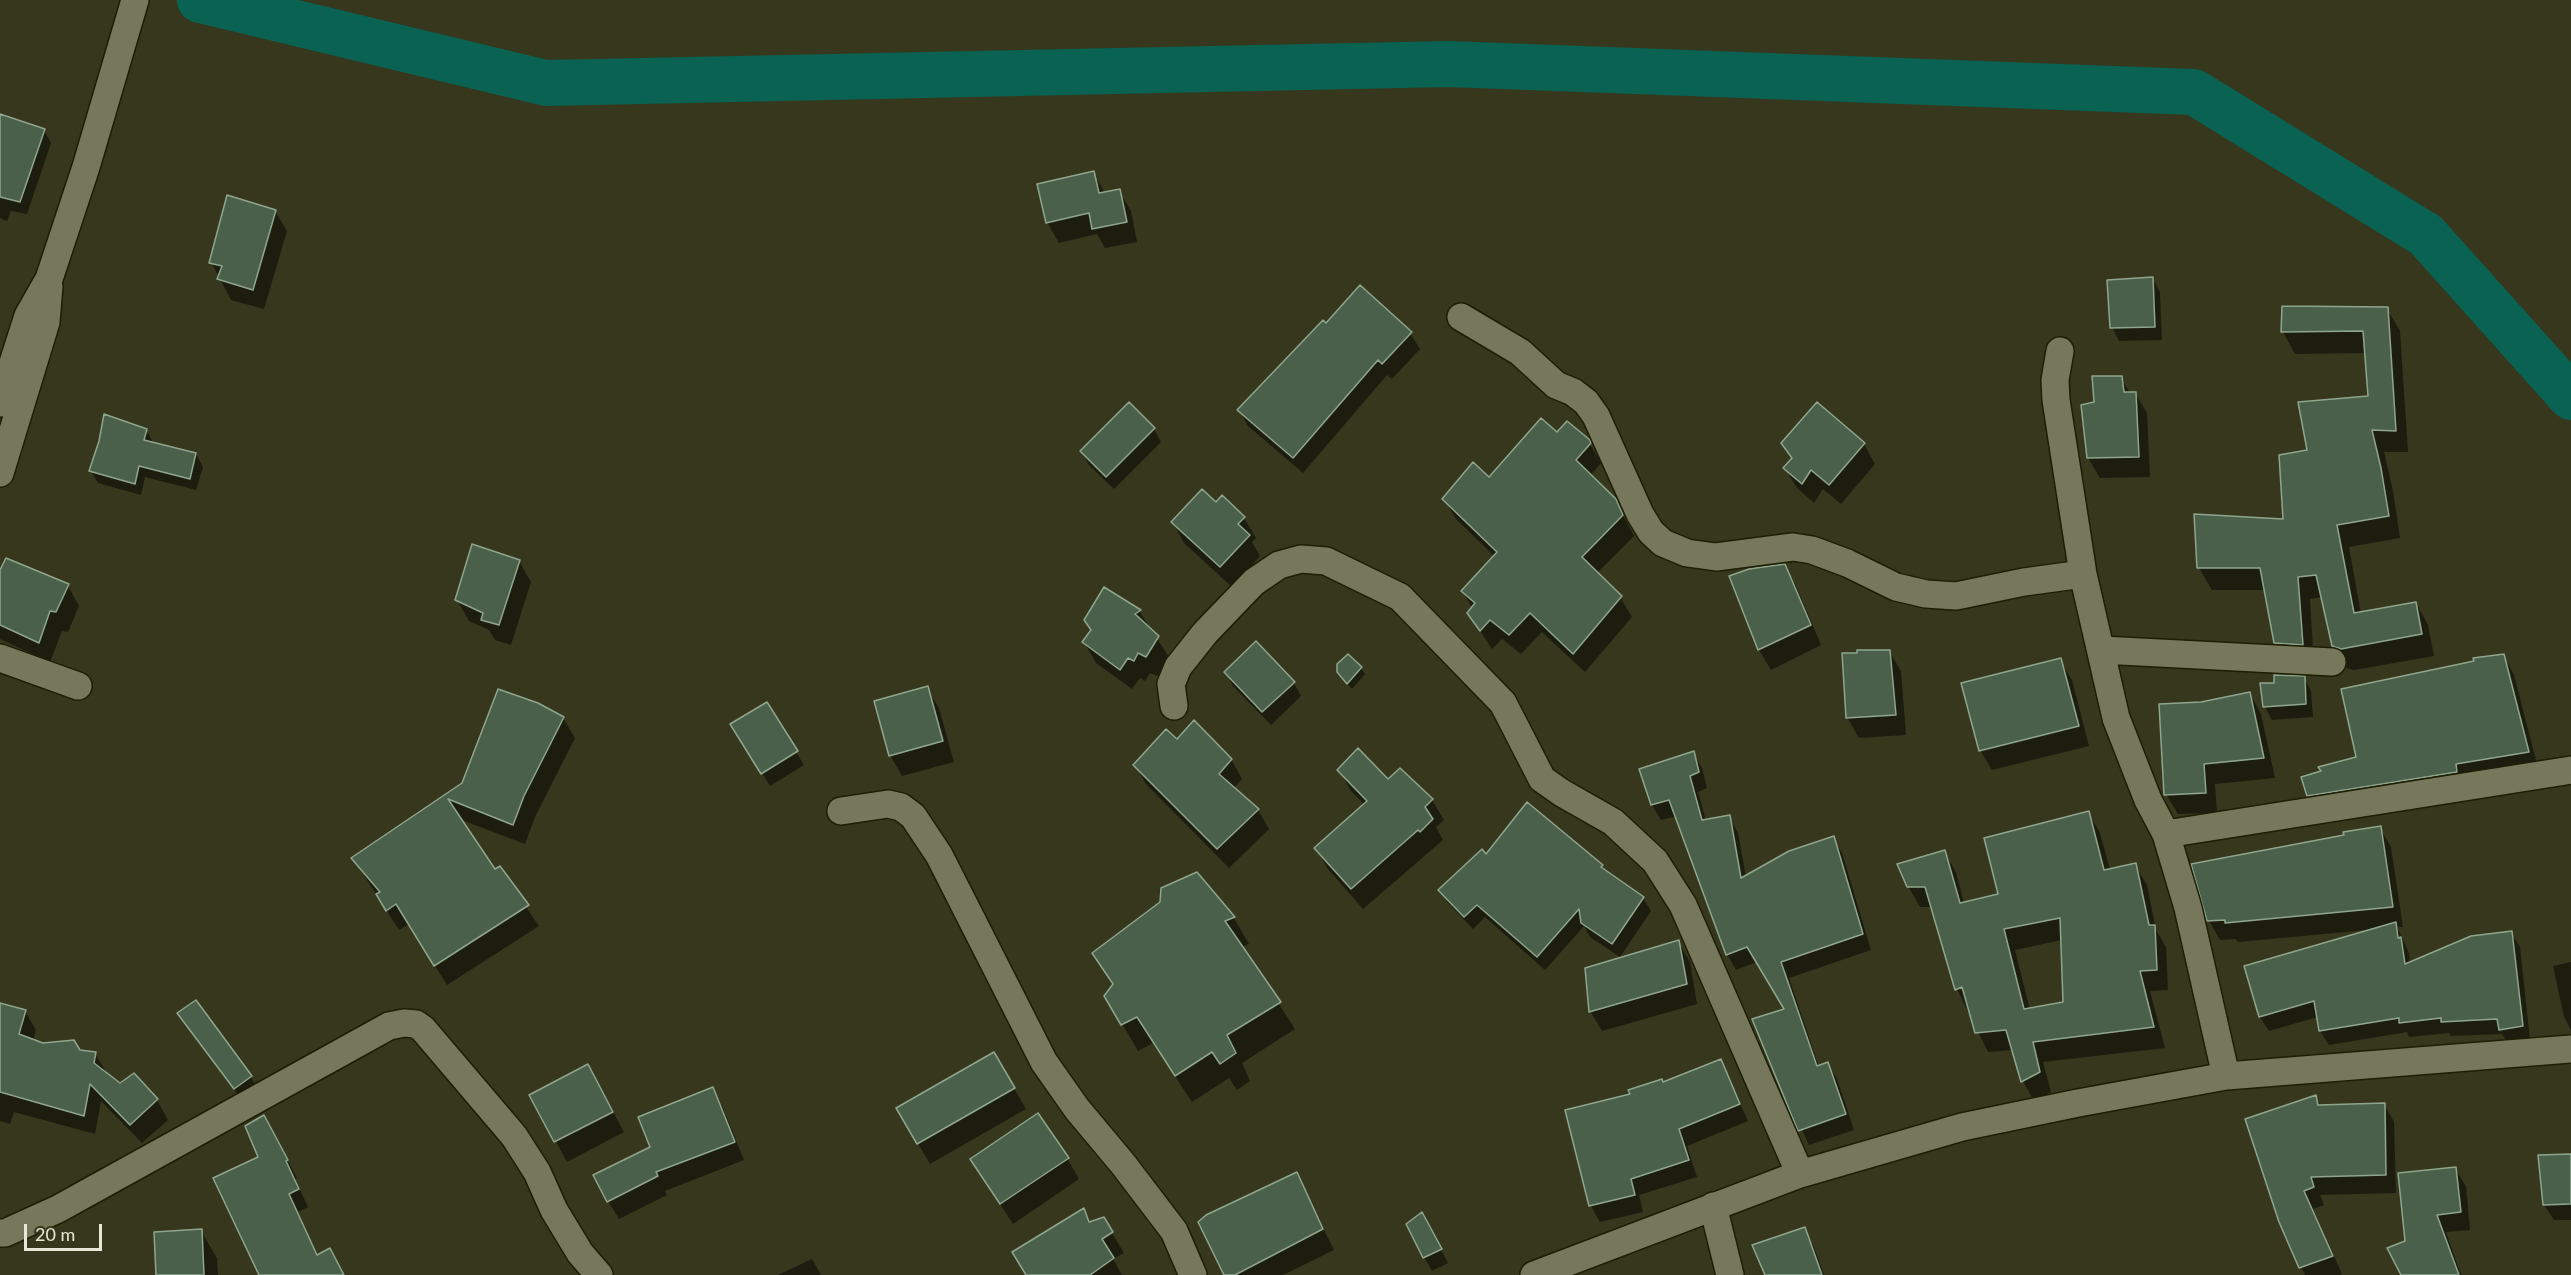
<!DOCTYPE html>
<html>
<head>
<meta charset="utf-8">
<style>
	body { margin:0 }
	#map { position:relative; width:2571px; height:1275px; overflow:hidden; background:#36371c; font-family:Lato,sans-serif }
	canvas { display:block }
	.scale { position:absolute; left:24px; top:1224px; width:78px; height:27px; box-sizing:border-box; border:3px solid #e7e8d8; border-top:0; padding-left:8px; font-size:18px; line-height:21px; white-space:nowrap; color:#e7e8d8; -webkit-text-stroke:4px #36371c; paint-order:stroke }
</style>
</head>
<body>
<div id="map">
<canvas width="2571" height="1275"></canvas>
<div class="scale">20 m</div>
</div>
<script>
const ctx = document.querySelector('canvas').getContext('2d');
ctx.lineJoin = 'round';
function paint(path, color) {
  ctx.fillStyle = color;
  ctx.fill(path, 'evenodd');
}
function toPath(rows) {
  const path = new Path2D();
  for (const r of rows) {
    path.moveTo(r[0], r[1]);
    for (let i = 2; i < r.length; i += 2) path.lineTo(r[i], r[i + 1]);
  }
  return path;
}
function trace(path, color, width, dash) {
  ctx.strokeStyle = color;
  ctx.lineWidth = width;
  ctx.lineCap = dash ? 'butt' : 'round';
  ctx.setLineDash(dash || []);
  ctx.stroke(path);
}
const shadow = toPath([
	[0,115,44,130,51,143,27,214,11,211,7,221,0,218],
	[1093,173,1105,193,1119,191,1131,211,1137,242,1105,248,1097,234,1059,243,1047,222],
	[275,211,287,231,264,309,231,300,211,262],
	[2152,278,2160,292,2162,340,2119,341,2112,327],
	[2284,307,2387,309,2400,331,2408,452,2384,452,2393,491,2400,538,2349,547,2361,614,2416,603,2428,625,2434,656,2354,670,2346,668,2333,646,2323,597,2310,599,2314,666,2288,665,2276,643,2266,590,2212,590,2199,568,2285,521,2309,451,2370,398,2366,353,2295,354,2283,332],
	[1326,325,1410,333,1420,349,1392,379,1387,375,1303,473,1248,426,1239,410],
	[2121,378,2130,393,2135,393,2147,413,2150,477,2100,478,2088,458,2095,403],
	[1154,429,1161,442,1114,489,1089,465,1082,452],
	[146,430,153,442,196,454,203,467,196,490,145,477,141,495,98,483,91,471],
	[1557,434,1588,441,1601,463,1590,476,1615,500,1634,536,1597,573,1620,597,1632,617,1585,672,1542,632,1521,654,1502,639,1492,649,1469,614,1473,609,1463,592,1495,557,1456,519,1444,499,1489,479],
	[1783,443,1864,444,1875,464,1841,504,1823,489,1814,503,1797,488,1785,468,1793,460],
	[1216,504,1244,518,1256,538,1252,542,1260,556,1232,587,1184,543,1173,522],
	[519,561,531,582,511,645,495,640,489,630,469,621,457,600],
	[1784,566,1796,586,1821,645,1771,670,1759,650,1731,577],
	[0,573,68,586,79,606,68,632,62,631,50,662,0,639],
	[1139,611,1169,657,1158,676,1150,673,1145,681,1140,678,1132,689,1096,663,1084,642],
	[1889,651,1901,671,1906,735,1859,738,1847,717],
	[2503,655,2514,675,2539,772,2320,815,2308,795],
	[2060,660,2072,680,2089,746,1992,770,1980,750],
	[1361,668,1365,674,1352,689,1343,679],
	[1226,672,1294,683,1301,696,1271,725,1233,686],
	[2304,678,2311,691,2313,717,2272,720,2265,707,2276,685],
	[927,688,939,708,954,762,902,776,890,755],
	[2250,694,2261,714,2275,778,2215,784,2217,813,2178,814,2166,794,2212,701],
	[563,718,575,738,535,817,525,844,459,819,495,871,499,868,539,926,447,985,409,924,399,930,353,858],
	[740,738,796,752,804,765,770,786],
	[1177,741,1231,759,1242,779,1233,789,1258,810,1269,829,1229,868,1146,784,1135,765],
	[1693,753,1702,768,1707,788,1698,792,1706,821,1729,817,1738,833,1746,877,1833,838,1842,853,1871,950,1789,978,1819,1067,1828,1064,1837,1079,1854,1130,1809,1145,1760,1038,1754,1020,1786,1010,1757,962,1736,970,1727,954,1677,816,1661,820,1652,805,1641,770],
	[1339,770,1388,781,1432,800,1444,820,1436,827,1443,840,1363,909,1328,869,1316,848,1365,805,1351,791],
	[2088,812,2100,833,2110,870,2135,865,2147,885,2156,930,2166,947,2168,990,2150,991,2165,1048,2043,1062,2051,1092,2034,1101,2023,1081,2013,1050,1988,1052,1957,989,1932,907,1920,907,1908,886,1944,852,1956,872,1964,903,2000,895],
	[2062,940,2065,1004,2030,1010,2015,950],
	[2380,828,2391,847,2403,927,2397,927,2409,953,2410,964,2511,933,2520,947,2530,1040,2509,1045,2502,1034,2451,1036,2449,1033,2409,1037,2407,1032,2329,1045,2320,1031,2318,1017,2269,1031,2260,1017,2246,967,2367,930,2238,942,2236,939,2220,940,2209,921],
	[1486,856,1602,866,1606,873,1643,898,1651,911,1620,957,1590,937,1584,926,1545,970,1485,917,1473,929,1448,903,1440,890],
	[1196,874,1234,918,1249,944,1242,947,1295,1029,1242,1063,1250,1081,1237,1090,1229,1078,1192,1102,1153,1043,1138,1051,1106,996,1113,986,1094,953],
	[1678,942,1690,962,1697,1004,1602,1031,1590,1011],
	[2571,962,2571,1030,2564,1017,2553,966],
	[0,1004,25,1011,36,1030,33,1041,95,1054,107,1073,120,1085,133,1075,157,1100,168,1120,142,1143,101,1101,95,1134,14,1112,10,1124,0,1121],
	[179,1013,251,1077,258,1090,243,1102],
	[994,1054,1026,1109,930,1164,898,1109],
	[1721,1061,1748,1121,1687,1146,1697,1177,1639,1195,1643,1212,1600,1222,1591,1206,1567,1111,1632,1095],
	[599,1086,624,1132,567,1162,531,1095],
	[713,1089,723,1108,744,1160,665,1191,667,1195,619,1219,608,1201,651,1148],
	[2316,1097,2321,1106,2384,1104,2394,1122,2396,1193,2320,1195,2324,1205,2313,1209,2342,1274,2340,1275,2305,1275,2280,1221],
	[274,1135,297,1178,295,1179,308,1207,298,1212,318,1256,343,1275,259,1275,215,1178,260,1158],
	[2571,1155,2571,1220,2554,1220,2544,1205],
	[1067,1158,1079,1179,1013,1224,972,1160],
	[2455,1169,2466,1186,2470,1230,2446,1232,2461,1275,2403,1275,2406,1242],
	[1296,1174,1334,1250,1283,1275,1226,1275],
	[1083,1210,1091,1223,1103,1219,1112,1233,1124,1253,1113,1259,1122,1275,1028,1275],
	[1429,1227,1448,1263,1432,1271,1424,1257],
	[1804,1229,1814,1247,1824,1275,1767,1275],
	[201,1231,217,1258,218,1275,158,1275],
	[812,1259,821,1275,778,1275]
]);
const river = toPath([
	[200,0,546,83,1449,64,2194,92,2426,235,2571,397]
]);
const building = toPath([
	[0,114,45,129,20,202,0,197,0,114],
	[1094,171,1099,193,1120,189,1127,222,1092,229,1089,213,1046,223,1037,184,1094,171],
	[227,195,276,210,253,290,217,279,222,266,209,263,227,195],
	[2153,277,2155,327,2110,328,2107,280,2153,277],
	[1360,285,1412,332,1382,364,1378,360,1293,458,1237,410,1323,320,1326,323,1360,285],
	[2282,306,2388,307,2396,431,2372,430,2381,468,2389,516,2337,525,2354,613,2416,602,2422,634,2341,649,2332,646,2316,575,2298,577,2303,645,2274,643,2260,568,2197,568,2194,514,2283,519,2279,455,2307,450,2298,402,2368,396,2363,331,2281,332,2282,306],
	[2092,376,2122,376,2124,392,2136,392,2139,457,2087,458,2081,405,2094,402,2092,376],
	[1129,402,1155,428,1106,477,1080,451,1129,402],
	[1817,402,1865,443,1829,485,1811,470,1802,484,1783,468,1792,458,1781,443,1817,402],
	[104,414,147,429,144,440,196,453,190,479,139,466,135,484,89,471,99,441,104,414],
	[1541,418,1557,432,1567,421,1590,440,1591,443,1576,460,1616,499,1623,515,1582,557,1622,596,1573,654,1530,613,1509,635,1490,620,1480,631,1467,613,1475,603,1461,591,1497,552,1442,499,1473,462,1489,477,1541,418],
	[1202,489,1216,502,1222,495,1245,517,1238,524,1250,535,1220,567,1171,522,1202,489],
	[472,544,520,560,499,625,481,620,483,613,455,600,472,544],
	[6,558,69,584,56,612,50,611,39,643,0,625,0,570,6,558],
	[1785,564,1811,625,1758,650,1729,576,1749,569,1785,564],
	[1104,587,1141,610,1135,614,1159,636,1146,657,1138,653,1134,661,1128,658,1120,670,1082,642,1091,630,1084,620,1104,587],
	[1256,641,1295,682,1262,712,1224,672,1256,641],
	[1857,650,1890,650,1896,715,1846,718,1842,653,1857,653,1857,650],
	[1348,654,1362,667,1347,684,1337,672,1337,664,1348,654],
	[2504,654,2529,752,2456,764,2457,772,2307,796,2301,777,2321,771,2318,767,2356,757,2341,689,2474,661,2473,658,2504,654],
	[2061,658,2079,726,1979,751,1961,683,2061,658],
	[2274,675,2305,676,2306,704,2263,707,2260,683,2274,683,2274,675],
	[928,686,943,741,889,756,874,701,928,686],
	[498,689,538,703,564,717,524,796,513,825,448,799,495,869,500,866,529,905,434,966,396,904,386,911,376,894,380,892,351,858,462,783,498,689],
	[2250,692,2264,758,2204,764,2206,793,2164,795,2159,704,2201,702,2250,692],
	[767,702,798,751,761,774,730,724,767,702],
	[1194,720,1232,759,1219,774,1259,809,1217,849,1133,765,1166,729,1177,739,1194,720],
	[1358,748,1388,779,1400,768,1433,799,1425,807,1433,819,1420,832,1418,830,1351,889,1314,848,1367,801,1337,770,1358,748],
	[1694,751,1699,772,1690,776,1702,820,1730,815,1741,878,1789,851,1834,836,1863,934,1781,962,1817,1066,1828,1062,1846,1114,1798,1131,1752,1019,1784,1009,1747,947,1726,955,1669,800,1651,805,1639,769,1694,751],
	[1527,802,1603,865,1601,867,1644,897,1612,944,1581,923,1579,909,1537,957,1477,905,1464,917,1438,890,1482,849,1486,854,1527,802],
	[2089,811,2104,870,2136,863,2149,925,2155,925,2157,970,2140,971,2154,1027,2033,1042,2040,1072,2021,1082,2006,1030,1975,1033,1962,987,1955,990,1925,887,1907,887,1897,864,1945,850,1960,903,1998,894,1984,838,2089,811],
	[2060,918,2063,1002,2024,1009,2004,929,2060,918],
	[2381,826,2393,907,2225,923,2225,920,2207,921,2191,864,2344,835,2343,832,2381,826],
	[1197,872,1235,917,1225,921,1281,1002,1227,1035,1236,1053,1220,1064,1212,1052,1175,1076,1137,1017,1121,1025,1104,996,1113,984,1092,953,1160,902,1161,888,1197,872],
	[2396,922,2398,938,2401,937,2405,964,2471,936,2512,931,2523,1026,2499,1030,2497,1019,2441,1022,2441,1018,2399,1023,2399,1018,2319,1031,2314,1001,2259,1017,2244,966,2396,922],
	[1679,940,1687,984,1589,1012,1585,968,1679,940],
	[196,1000,252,1076,234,1089,177,1013,196,1000],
	[0,1003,26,1010,19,1034,43,1043,74,1040,80,1050,96,1052,94,1063,120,1083,134,1073,158,1099,130,1125,90,1084,84,1116,0,1092,0,1003],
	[994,1052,1015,1088,917,1144,896,1108,994,1052],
	[1721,1059,1740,1104,1679,1129,1689,1160,1631,1179,1635,1195,1589,1206,1565,1110,1630,1094,1628,1090,1662,1079,1663,1082,1721,1059],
	[588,1064,613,1112,554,1142,529,1095,588,1064],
	[713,1087,735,1142,656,1172,658,1176,607,1202,593,1175,650,1147,638,1117,713,1087],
	[2316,1095,2318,1105,2385,1103,2386,1175,2311,1177,2314,1187,2304,1191,2333,1256,2299,1268,2279,1222,2245,1119,2316,1095],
	[1038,1113,1069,1158,1000,1204,970,1159,1038,1113],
	[264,1115,288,1160,286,1161,299,1189,289,1194,317,1255,330,1248,344,1275,259,1275,213,1178,258,1157,245,1126,264,1115],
	[2571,1154,2571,1204,2543,1205,2538,1155,2571,1154],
	[2456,1167,2461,1212,2437,1215,2459,1275,2401,1275,2387,1248,2405,1241,2398,1173,2456,1167],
	[1297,1172,1323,1229,1235,1275,1224,1275,1198,1222,1206,1215,1297,1172],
	[1084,1208,1089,1222,1104,1217,1113,1232,1102,1239,1114,1258,1090,1275,1026,1275,1012,1252,1084,1208],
	[1422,1212,1442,1249,1423,1258,1406,1224,1422,1212],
	[1805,1227,1822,1275,1765,1275,1752,1245,1805,1227],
	[202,1229,204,1275,156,1275,154,1232,202,1229]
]);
const street = toPath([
	[1461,317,1520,352,1556,385,1573,392,1586,402,1596,416,1640,514,1651,532,1663,543,1687,553,1716,557,1793,547,1812,550,1847,563,1896,587,1926,594,1956,596,2024,582,2083,574],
	[2060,351,2055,380,2056,400,2083,574,2116,718,2148,800,2166,834,2188,908,2226,1076],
	[0,403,28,316,49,279,86,167,135,0],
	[0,473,46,322,49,286],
	[2102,650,2332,662],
	[0,658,78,686],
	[1174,706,1171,684,1178,667,1205,633,1254,582,1279,565,1301,559,1326,561,1400,597,1503,703,1542,779,1562,793,1613,822,1655,861,1683,905,1800,1174],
	[841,811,888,804,901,807,913,816,939,855,1044,1062,1077,1109,1123,1164,1174,1231,1193,1275],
	[2166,834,2571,770],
	[1713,1206,1730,1275],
	[0,1233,5,1233,58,1209,389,1026,404,1023,416,1024,423,1029,514,1136,537,1172,554,1210,580,1253,599,1275],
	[1534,1275,1800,1174,1962,1127,2078,1103,2226,1076,2571,1049]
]);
paint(shadow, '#0007');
trace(river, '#0a6252', 46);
paint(building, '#4b604a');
trace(building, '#8fa68d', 1.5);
trace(street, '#1d1e04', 30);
trace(street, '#77785b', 27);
</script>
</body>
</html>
